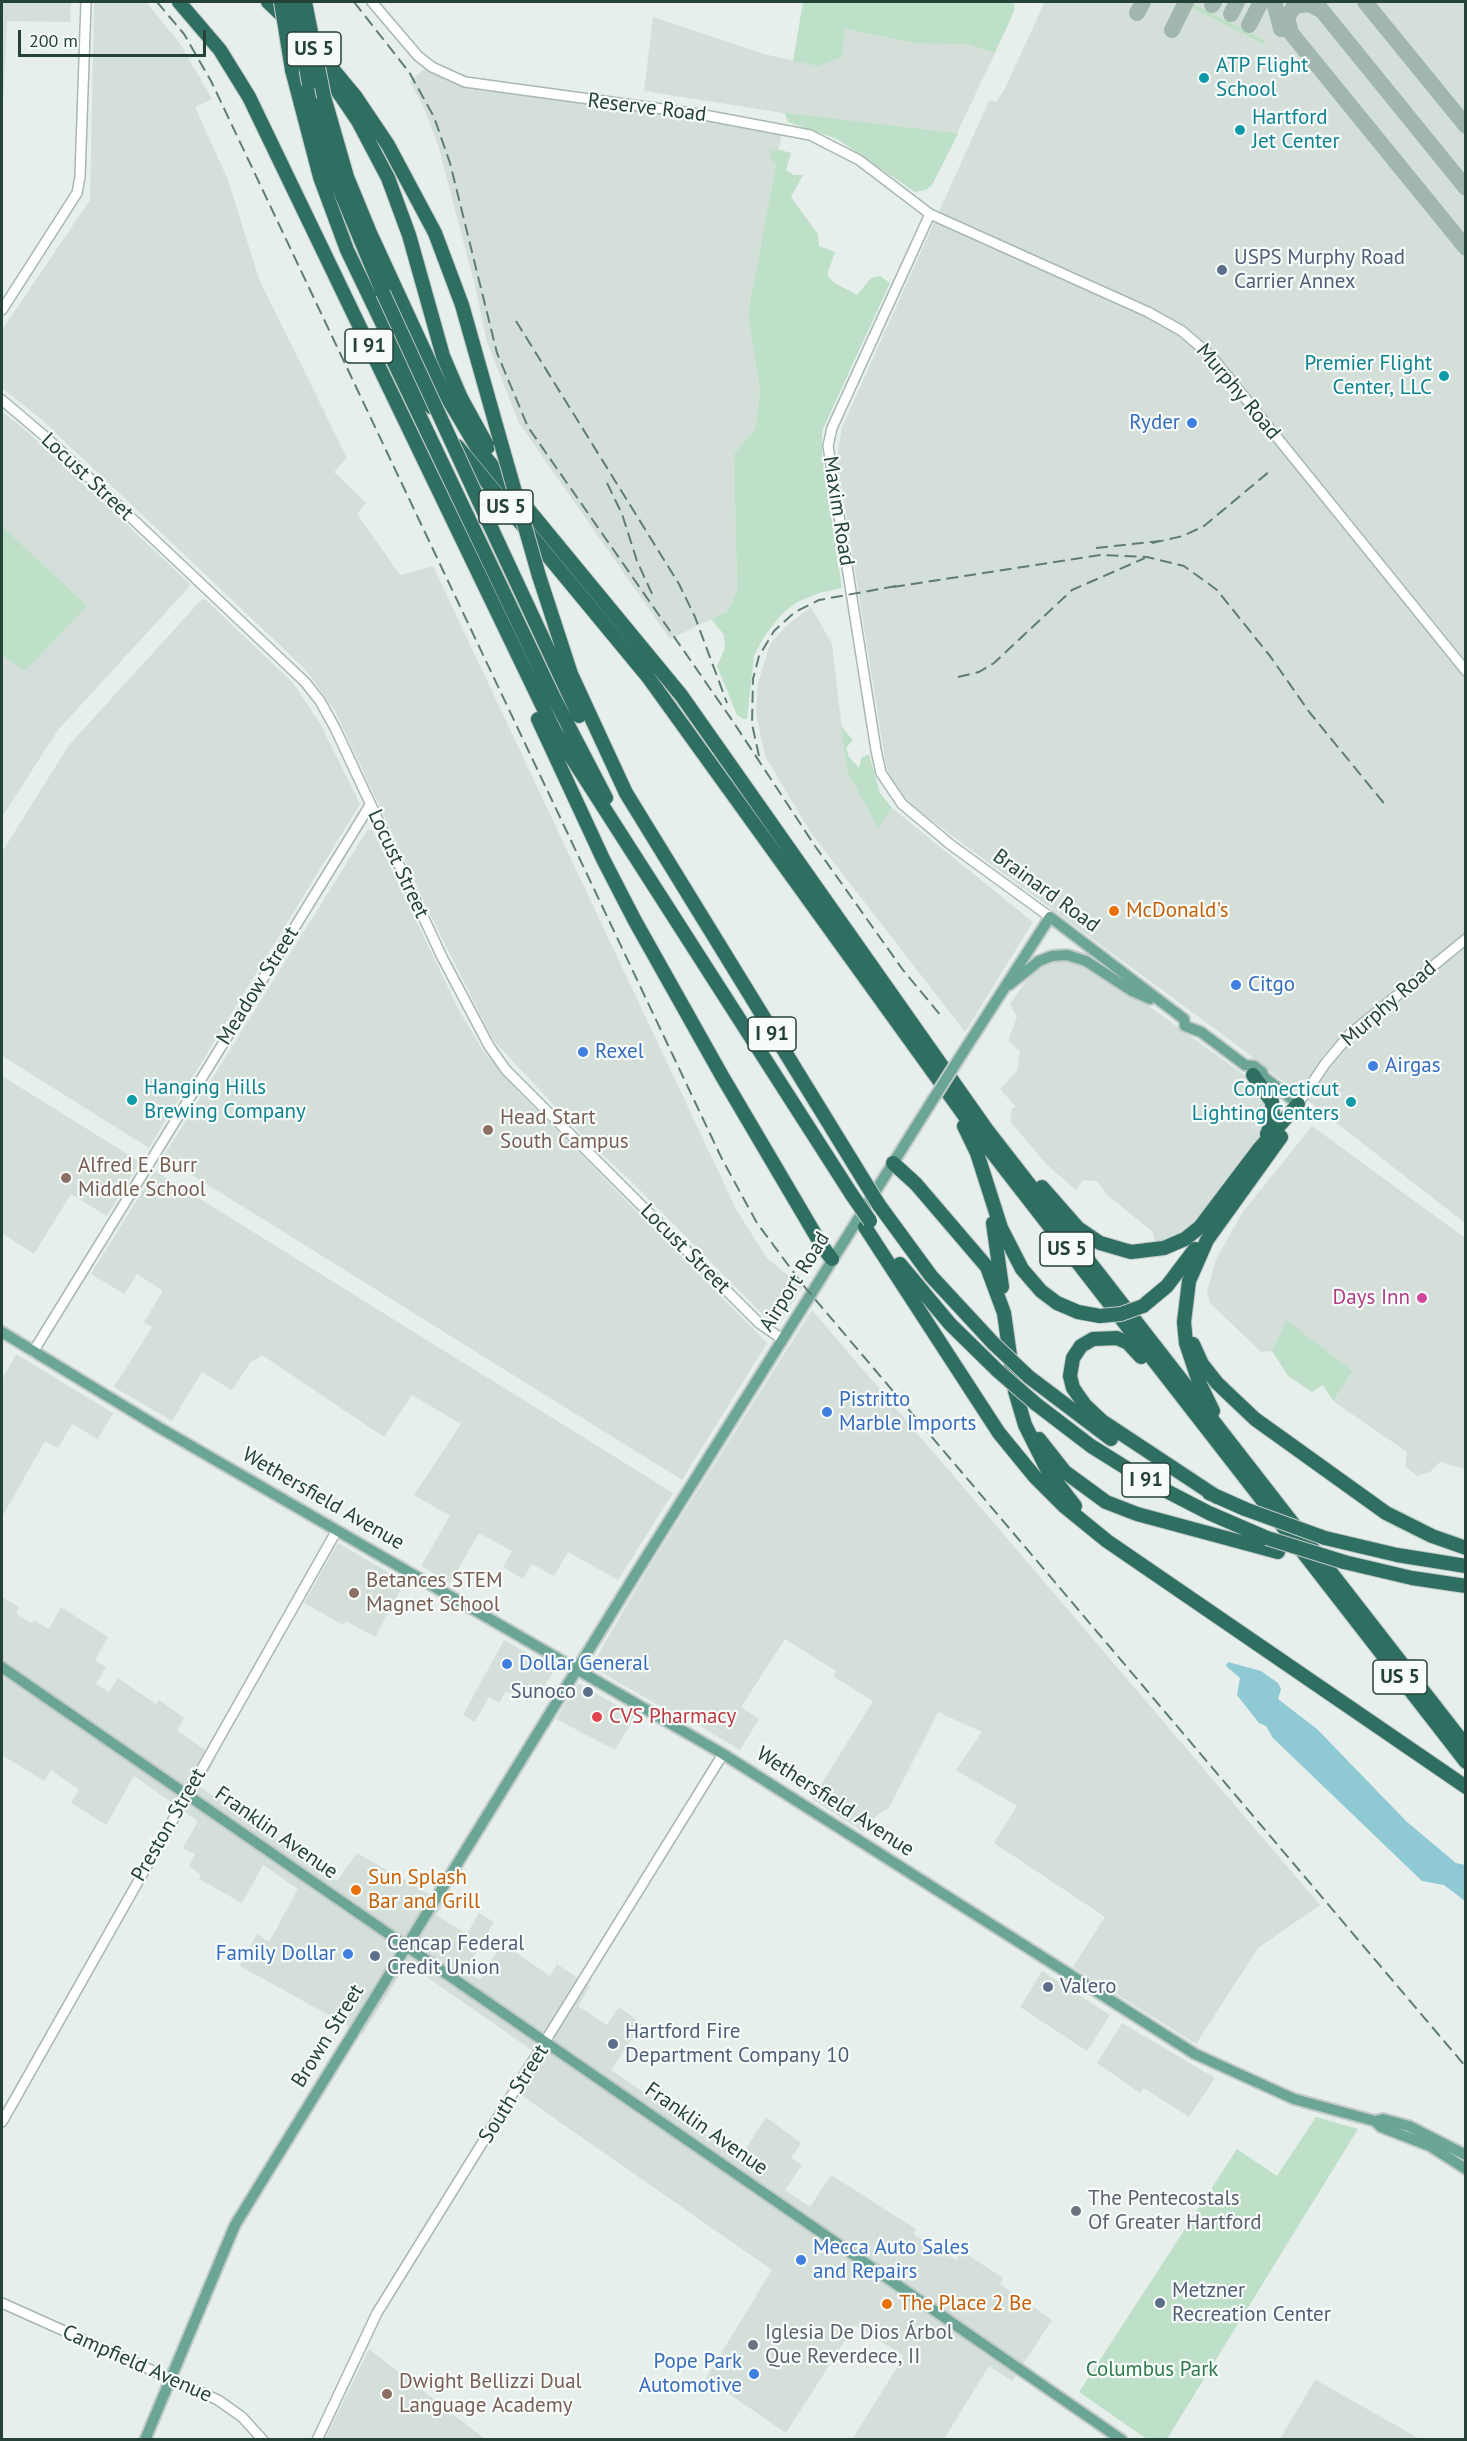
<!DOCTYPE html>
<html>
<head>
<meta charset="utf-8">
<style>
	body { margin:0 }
	#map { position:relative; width:1467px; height:2441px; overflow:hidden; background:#e6efeb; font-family:"PT Sans",sans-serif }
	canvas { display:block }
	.frame { position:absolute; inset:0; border:3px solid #24423a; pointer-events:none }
	.scale { position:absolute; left:18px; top:30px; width:188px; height:27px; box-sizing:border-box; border:3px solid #24423a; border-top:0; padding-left:8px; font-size:18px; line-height:21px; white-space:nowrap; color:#24423a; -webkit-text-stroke:4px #f7fbf9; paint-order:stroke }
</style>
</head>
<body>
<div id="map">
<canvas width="1467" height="2441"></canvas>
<div class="frame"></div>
<div class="scale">200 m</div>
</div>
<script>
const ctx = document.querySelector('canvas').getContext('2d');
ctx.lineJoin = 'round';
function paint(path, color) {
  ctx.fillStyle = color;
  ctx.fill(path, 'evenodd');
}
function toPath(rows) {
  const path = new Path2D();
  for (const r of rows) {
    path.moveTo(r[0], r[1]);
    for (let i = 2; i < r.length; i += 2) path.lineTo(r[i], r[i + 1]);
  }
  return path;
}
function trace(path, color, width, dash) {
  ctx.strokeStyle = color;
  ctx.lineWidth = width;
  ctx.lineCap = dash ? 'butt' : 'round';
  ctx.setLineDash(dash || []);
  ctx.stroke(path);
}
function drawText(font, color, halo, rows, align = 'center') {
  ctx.font = font + ' "PT Sans",sans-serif';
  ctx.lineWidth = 4.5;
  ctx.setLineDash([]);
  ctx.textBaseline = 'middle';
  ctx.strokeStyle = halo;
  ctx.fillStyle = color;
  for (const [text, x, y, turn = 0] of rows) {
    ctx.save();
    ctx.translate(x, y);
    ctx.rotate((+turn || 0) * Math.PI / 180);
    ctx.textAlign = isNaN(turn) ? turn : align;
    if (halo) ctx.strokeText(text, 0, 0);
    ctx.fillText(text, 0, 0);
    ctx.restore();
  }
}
const built = toPath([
	[2,2,71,2,70,22,7,21,3,108],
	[94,2,146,2,179,42,212,99,195,107,228,180,259,279,347,458,334,472,366,503,357,514,400,575,433,566,737,1211,767,1258,802,1287,780,1322,771,1323,630,1180,583,1136,493,1040,428,910,335,711,305,669,41,419,2,388,2,330,90,200],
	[1045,2,1465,2,1465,1223,1230,1040,913,807,892,782,886,766,837,457,842,427,988,103,990,100,996,102,1004,90],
	[653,17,764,54,817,66,845,29,914,43,969,43,995,53,957,133,796,115,644,91],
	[425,68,457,85,782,132,748,313,760,391,755,429,734,454,737,591,728,611,670,639,519,423,487,342,475,286,438,145,424,108,410,82],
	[2,411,30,434,189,583,189,587,58,730,2,817,2,655,25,671,86,606,2,526],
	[202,599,206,600,293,683,321,725,360,804,149,1148,2,1056,2,852,69,745],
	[811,607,832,644,847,771,878,827,892,808,1033,922,965,1032,811,833,765,756,756,713,758,683,770,644,786,626],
	[368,829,373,831,460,1012,484,1052,519,1092,767,1343,682,1480,163,1157],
	[1063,958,1077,961,1125,989,1258,1085,1270,1112,1263,1133,1194,1225,1164,1243,1155,1244,1153,1232,1107,1195,1097,1181,1083,1180,1076,1190,1046,1164,1010,1121,1012,1108,1016,1107,1000,1089,1017,1071,1020,1051,1008,1041,1017,1017,1010,1004,1035,968],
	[2,1076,140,1162,107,1216,71,1194,34,1254,2,1233],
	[1312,1126,1465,1238,1465,1469,1440,1462,1430,1472,1417,1476,1405,1466,1407,1452,1333,1401,1353,1371,1286,1321,1272,1351,1261,1352,1210,1303,1207,1291,1216,1259,1242,1213],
	[155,1171,673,1493,618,1580,568,1552,554,1576,532,1564,523,1579,503,1567,512,1551,479,1533,450,1583,421,1566,450,1516,414,1495,461,1424,412,1395,384,1437,262,1355,250,1363,232,1390,202,1372,172,1421,114,1387,152,1327,144,1322,163,1291,137,1274,124,1294,91,1274],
	[812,1310,1320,1905,1258,1948,1196,2044,1073,1967,1105,1917,994,1843,1017,1806,956,1770,982,1732,938,1712,889,1808,877,1815,863,1832,812,1799,873,1701,833,1676,836,1671,785,1639,741,1707,759,1719,740,1750,682,1715,680,1718,594,1668,599,1653,646,1572],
	[16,1354,113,1413,98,1439,72,1424,58,1448,45,1441,2,1517,2,1380],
	[338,1543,405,1582,375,1637,346,1621,343,1625,304,1603],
	[2,1597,19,1607,16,1614,32,1623,34,1620,49,1629,61,1607,108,1637,95,1660,106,1667,96,1684,109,1692,118,1678,156,1704,159,1700,184,1718,177,1730,216,1758,200,1787,337,1881,357,1853,444,1903,436,1915,467,1934,479,1913,494,1922,466,1970,480,1980,502,1943,550,1976,557,1964,590,1986,578,2006,607,2025,619,2007,642,2024,611,2070,740,2158,766,2117,801,2143,791,2158,802,2165,785,2190,810,2207,831,2175,916,2229,913,2234,956,2260,962,2251,1003,2278,1000,2284,1052,2320,1012,2381,989,2366,944,2439,852,2440,904,2356,855,2325,786,2433,706,2378,772,2270,511,2088,533,2051,407,1963,363,2034,240,1966,257,1934,269,1942,298,1889,263,1865,242,1903,199,1879,201,1875,189,1866,195,1854,183,1848,198,1821,134,1776,106,1825,71,1803,79,1790,51,1770,44,1781,2,1755],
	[504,1640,555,1669,538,1696,518,1684,512,1694,506,1691,499,1703,489,1697,475,1722,463,1715],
	[578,1683,635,1716,615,1750,556,1719],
	[1042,1971,1110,2015,1087,2051,1020,2007],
	[1122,2023,1215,2078,1189,2117,1144,2088,1140,2093,1097,2063],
	[369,2349,485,2439,325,2439],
	[1315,2380,1316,2380,1420,2439,1280,2439]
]);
const green = toPath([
	[803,2,1013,2,1015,9,995,53,969,44,914,43,845,29,842,57,817,66,793,61],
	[1193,4,1264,40,1265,45,1192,8],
	[785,113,957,133,958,134,932,185,926,190,915,192,837,139,788,122],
	[780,150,791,153,786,170,794,175,803,175,791,197,818,234,819,246,835,252,827,275,833,282,857,295,871,278,880,276,890,283,822,431,822,455,842,588,819,593,797,602,782,614,765,635,754,656,747,719,743,719,737,715,717,666,725,648,724,635,711,619,728,611,737,591,734,454,755,429,760,391,748,313,776,164,770,156,771,151],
	[2,526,87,606,25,671,2,655],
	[841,726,853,740,846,748,849,757,859,768,862,757,869,754,880,793,892,808,878,828,847,771],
	[1286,1320,1353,1371,1333,1401,1323,1385,1312,1392,1288,1376,1272,1351],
	[1316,2117,1358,2129,1167,2439,1147,2439,1079,2392,1237,2149,1277,2176]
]);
const water = toPath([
	[1228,1662,1261,1671,1278,1683,1281,1689,1278,1699,1317,1729,1407,1822,1456,1863,1465,1865,1465,1901,1444,1885,1422,1881,1273,1738,1266,1726,1259,1723,1237,1695,1240,1678,1226,1666]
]);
const taxiway = toPath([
	[1274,2,1281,29],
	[1315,2,1466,188],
	[1365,2,1466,126],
	[1212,5,1214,2],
	[1321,10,1309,4,1294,6,1287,18,1291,33,1466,248],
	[1137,13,1143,2],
	[1231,14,1237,2],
	[1249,25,1261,2],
	[1172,30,1186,2]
]);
const minor = toPath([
	[372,2,418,56,432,67,465,82,699,114,810,135,859,160,930,214,1148,312,1182,331,1212,357,1466,671],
	[930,214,832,428,828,446,876,750,881,773,902,804,951,845,1050,917],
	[2,310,77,193,80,177,86,2],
	[2,400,48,439,305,682,320,701,335,728,442,957,489,1046,506,1070,759,1323,782,1339],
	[1298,1104,1325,1064,1350,1034,1466,939],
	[33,1352,370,805],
	[2,2122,337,1530],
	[2,2303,218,2400,242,2417,263,2440],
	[317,2440,377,2313,723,1754]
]);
const major = toPath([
	[1009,985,1039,961,1052,956,1067,955,1086,961,1132,991,1150,999],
	[960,1057,1050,917,1184,1019,1185,1026,1201,1032,1245,1065,1254,1066,1262,1072,1264,1077,1298,1104],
	[2,1332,160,1428,723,1754,1195,2054,1294,2099,1375,2121,1383,2119,1409,2126,1466,2155],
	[2,1667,1122,2440],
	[1375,2121,1381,2127,1430,2146,1466,2169],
	[145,2440,235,2225,635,1575,932,1101]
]);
const highway = toPath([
	[179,2,220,50,249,97,554,730,852,1195],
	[268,2,288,21],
	[316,59,358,121,388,178,409,235,443,356,461,398,488,447],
	[326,61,355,96,388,145,435,233,462,305,501,443],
	[292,70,320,177,347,250,384,327,431,407],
	[309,84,334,176,383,293],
	[324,97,347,177,370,233,441,387,476,446,681,695,987,1130,1466,1746],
	[394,362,554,698,606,798],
	[457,446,648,677,977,1133,1466,1762],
	[489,523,579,716],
	[539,576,571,674,626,793,863,1179],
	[538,719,603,859,635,921,722,1076,822,1246,832,1259],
	[1253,1075,1272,1102,1273,1120,1267,1134],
	[964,1126,977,1153,1001,1228,1022,1269,1041,1291,1057,1303,1078,1312,1100,1316],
	[893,1163,916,1184,987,1267,1004,1313,1015,1391,1025,1425,1048,1471,1075,1506],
	[1042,1187,1078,1228,1100,1243,1131,1252,1164,1248,1185,1239,1200,1227,1259,1149,1298,1104],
	[879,1205,931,1276,994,1344],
	[993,1223,1002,1287],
	[865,1227,999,1433,1035,1477,1064,1506,1107,1541,1466,1787],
	[900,1264,950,1324,998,1371],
	[1143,1306,1167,1286,1195,1249],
	[1193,1344,1202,1364,1217,1383,1255,1419,1386,1513,1432,1536,1466,1548],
	[1141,1357,1128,1343,1117,1338,1093,1339,1081,1346,1073,1358,1070,1376,1073,1388,1085,1405,1102,1421,1217,1497],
	[1029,1377,1111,1439],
	[1036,1404,1091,1446,1147,1481,1209,1513,1267,1538],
	[1213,1411,1199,1382,1186,1343,1184,1322,1189,1281,1207,1240,1281,1137],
	[1039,1439,1065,1472,1106,1502,1137,1514,1278,1552],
	[1209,1493,1245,1509],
	[1325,1538,1397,1555,1466,1566],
	[1344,1562,1412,1578,1466,1586]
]);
const rail = toPath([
	[157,2,184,34,211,81,722,1159,757,1223,803,1285,1466,2067],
	[354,2,409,72,434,117,450,163,497,353,528,427,732,720,815,846,903,970,942,1017],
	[516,321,679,584,695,617,727,703],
	[607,483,622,514,637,561,653,596],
	[1152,543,1183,536,1204,526,1270,471],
	[1096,548,1160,541],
	[893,587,1100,555,1147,557,1184,566,1217,590,1270,656,1310,713,1387,807],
	[958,677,979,672,994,663,1072,590,1145,558],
	[759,756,752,724,753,679,759,656,774,631,795,612,819,600,902,585]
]);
const majorBridge = toPath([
	[932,1101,960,1057]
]);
const highwayBridge = toPath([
	[281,2,292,70],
	[294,2,309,84],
	[305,2,324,97],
	[383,293,489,523],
	[501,443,539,576],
	[863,1179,879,1205],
	[852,1195,870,1221],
	[1100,1316,1121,1314,1143,1306],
	[994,1344,1029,1377],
	[998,1371,1036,1404],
	[1245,1509,1325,1538],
	[1267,1538,1344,1562]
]);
const markers = [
	[1204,78,6,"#0f9aa8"],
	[1240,130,6,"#0f9aa8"],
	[1222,270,6,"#5c6f8a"],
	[1444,376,6,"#0f9aa8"],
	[1192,423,6,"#3f7fe0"],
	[1114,911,6,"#e8710a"],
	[1236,985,6,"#3f7fe0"],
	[583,1052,6,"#3f7fe0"],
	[1373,1066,6,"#3f7fe0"],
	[132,1100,6,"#0f9aa8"],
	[1351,1102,6,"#0f9aa8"],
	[488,1130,6,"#8d6e63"],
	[66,1178,6,"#8d6e63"],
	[1422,1298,6,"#d1479c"],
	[827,1412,6,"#3f7fe0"],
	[354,1593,6,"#8d6e63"],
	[507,1664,6,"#3f7fe0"],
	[588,1692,6,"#5c6f8a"],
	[597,1717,6,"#e0444e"],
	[356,1890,6,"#e8710a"],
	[348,1954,6,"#3f7fe0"],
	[375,1956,6,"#5c6f8a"],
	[1048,1987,6,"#5c6f8a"],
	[613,2044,6,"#5c6f8a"],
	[1076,2211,6,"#6b7280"],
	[801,2260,6,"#3f7fe0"],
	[1160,2303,6,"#5c6f8a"],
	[887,2304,6,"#e8710a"],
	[753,2345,6,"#6b7280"],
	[754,2374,6,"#3f7fe0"],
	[387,2394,6,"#8d6e63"]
];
const shields = [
	[314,49,54],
	[369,346,48],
	[506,507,54],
	[772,1034,48],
	[1067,1249,54],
	[1146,1480,48],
	[1400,1677,54]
];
const shieldNames = [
	["US 5",314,49],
	["I 91",369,346],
	["US 5",506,507],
	["I 91",772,1034],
	["US 5",1067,1249],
	["I 91",1146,1480],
	["US 5",1400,1677]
];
const cultureNames = [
	["ATP Flight",1216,66],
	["School",1216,90],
	["Hartford",1252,118],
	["Jet Center",1252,142],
	["Premier Flight",1432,364,"right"],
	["Center, LLC",1432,388,"right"],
	["Hanging Hills",144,1088],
	["Brewing Company",144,1112],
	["Connecticut",1339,1090,"right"],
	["Lighting Centers",1339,1114,"right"]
];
const streetNames = [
	["Reserve Road",647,108,7],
	["Murphy Road",1238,392,50],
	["Locust Street",87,477,43],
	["Maxim Road",838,511,81],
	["Locust Street",398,864,65],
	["Brainard Road",1046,891,36],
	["Meadow Street",258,986,-58],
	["Murphy Road",1389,1004,-41],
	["Locust Street",685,1249,45],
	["Airport Road",795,1282,-58],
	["Wethersfield Avenue",323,1499,30],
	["Wethersfield Avenue",835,1802,33],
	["Preston Street",169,1825,-60],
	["Franklin Avenue",276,1833,35],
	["Brown Street",328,2036,-58],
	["South Street",514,2094,-58],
	["Franklin Avenue",706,2129,35],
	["Campfield Avenue",137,2364,24]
];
const serviceNames = [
	["USPS Murphy Road",1234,258],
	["Carrier Annex",1234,282],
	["Sunoco",576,1692,"right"],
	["Cencap Federal",387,1944],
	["Credit Union",387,1968],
	["Valero",1060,1987],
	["Hartford Fire",625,2032],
	["Department Company 10",625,2056],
	["Metzner",1172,2291],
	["Recreation Center",1172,2315]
];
const shopNames = [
	["Ryder",1180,423,"right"],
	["Citgo",1248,985],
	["Rexel",595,1052],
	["Airgas",1385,1066],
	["Pistritto",839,1400],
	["Marble Imports",839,1424],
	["Dollar General",519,1664],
	["Family Dollar",336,1954,"right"],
	["Mecca Auto Sales",813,2248],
	["and Repairs",813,2272],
	["Pope Park",742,2362,"right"],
	["Automotive",742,2386,"right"]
];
const foodNames = [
	["McDonald's",1126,911],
	["Sun Splash",368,1878],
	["Bar and Grill",368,1902],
	["The Place 2 Be",899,2304]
];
const educationNames = [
	["Head Start",500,1118],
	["South Campus",500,1142],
	["Alfred E. Burr",78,1166],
	["Middle School",78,1190],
	["Betances STEM",366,1581],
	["Magnet School",366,1605],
	["Dwight Bellizzi Dual",399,2382],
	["Language Academy",399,2406]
];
const hotelNames = [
	["Days Inn",1410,1298]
];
const healthNames = [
	["CVS Pharmacy",609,1717]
];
const worshipNames = [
	["The Pentecostals",1088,2199],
	["Of Greater Hartford",1088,2223],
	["Iglesia De Dios Árbol",765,2333],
	["Que Reverdece, II",765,2357]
];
const parkNames = [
	["Columbus Park",1152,2370]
];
paint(built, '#d4dfda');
paint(green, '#bfe0c8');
paint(water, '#8ec9d4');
trace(taxiway, '#a2b6b0', 16);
trace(minor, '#a8b8b2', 12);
trace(major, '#c2cac8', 14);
trace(highway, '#c2cac8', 16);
trace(minor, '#fff', 9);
trace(major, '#6aa596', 10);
trace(highway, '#2f6f62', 14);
trace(rail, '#5f7d75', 2, [12, 6]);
trace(majorBridge, '#c2cac8', 14, []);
trace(highwayBridge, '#c2cac8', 16, []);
trace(majorBridge, '#6aa596', 10);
trace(highwayBridge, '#2f6f62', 14);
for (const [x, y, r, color] of markers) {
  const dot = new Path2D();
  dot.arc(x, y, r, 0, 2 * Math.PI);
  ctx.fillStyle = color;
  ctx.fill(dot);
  trace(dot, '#f7fbf9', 2);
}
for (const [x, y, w] of shields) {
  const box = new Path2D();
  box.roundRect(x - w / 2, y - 17, w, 34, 4.5);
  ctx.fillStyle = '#f7fbf9';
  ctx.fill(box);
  trace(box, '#24423a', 1.5);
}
drawText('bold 20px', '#24423a', null, shieldNames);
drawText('21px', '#0d838f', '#f7fbf9', cultureNames, 'left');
drawText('21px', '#24423a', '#f7fbf9', streetNames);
drawText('21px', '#4e5e75', '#f7fbf9', serviceNames, 'left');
drawText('21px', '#366cbe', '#f7fbf9', shopNames, 'left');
drawText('21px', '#c56008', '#f7fbf9', foodNames, 'left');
drawText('21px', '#785e54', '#f7fbf9', educationNames, 'left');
drawText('21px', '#b23c85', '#f7fbf9', hotelNames, 'right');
drawText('21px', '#be3a42', '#f7fbf9', healthNames, 'left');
drawText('21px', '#5b616d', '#f7fbf9', worshipNames, 'left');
drawText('21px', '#2d7a4b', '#f7fbf9', parkNames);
</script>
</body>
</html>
